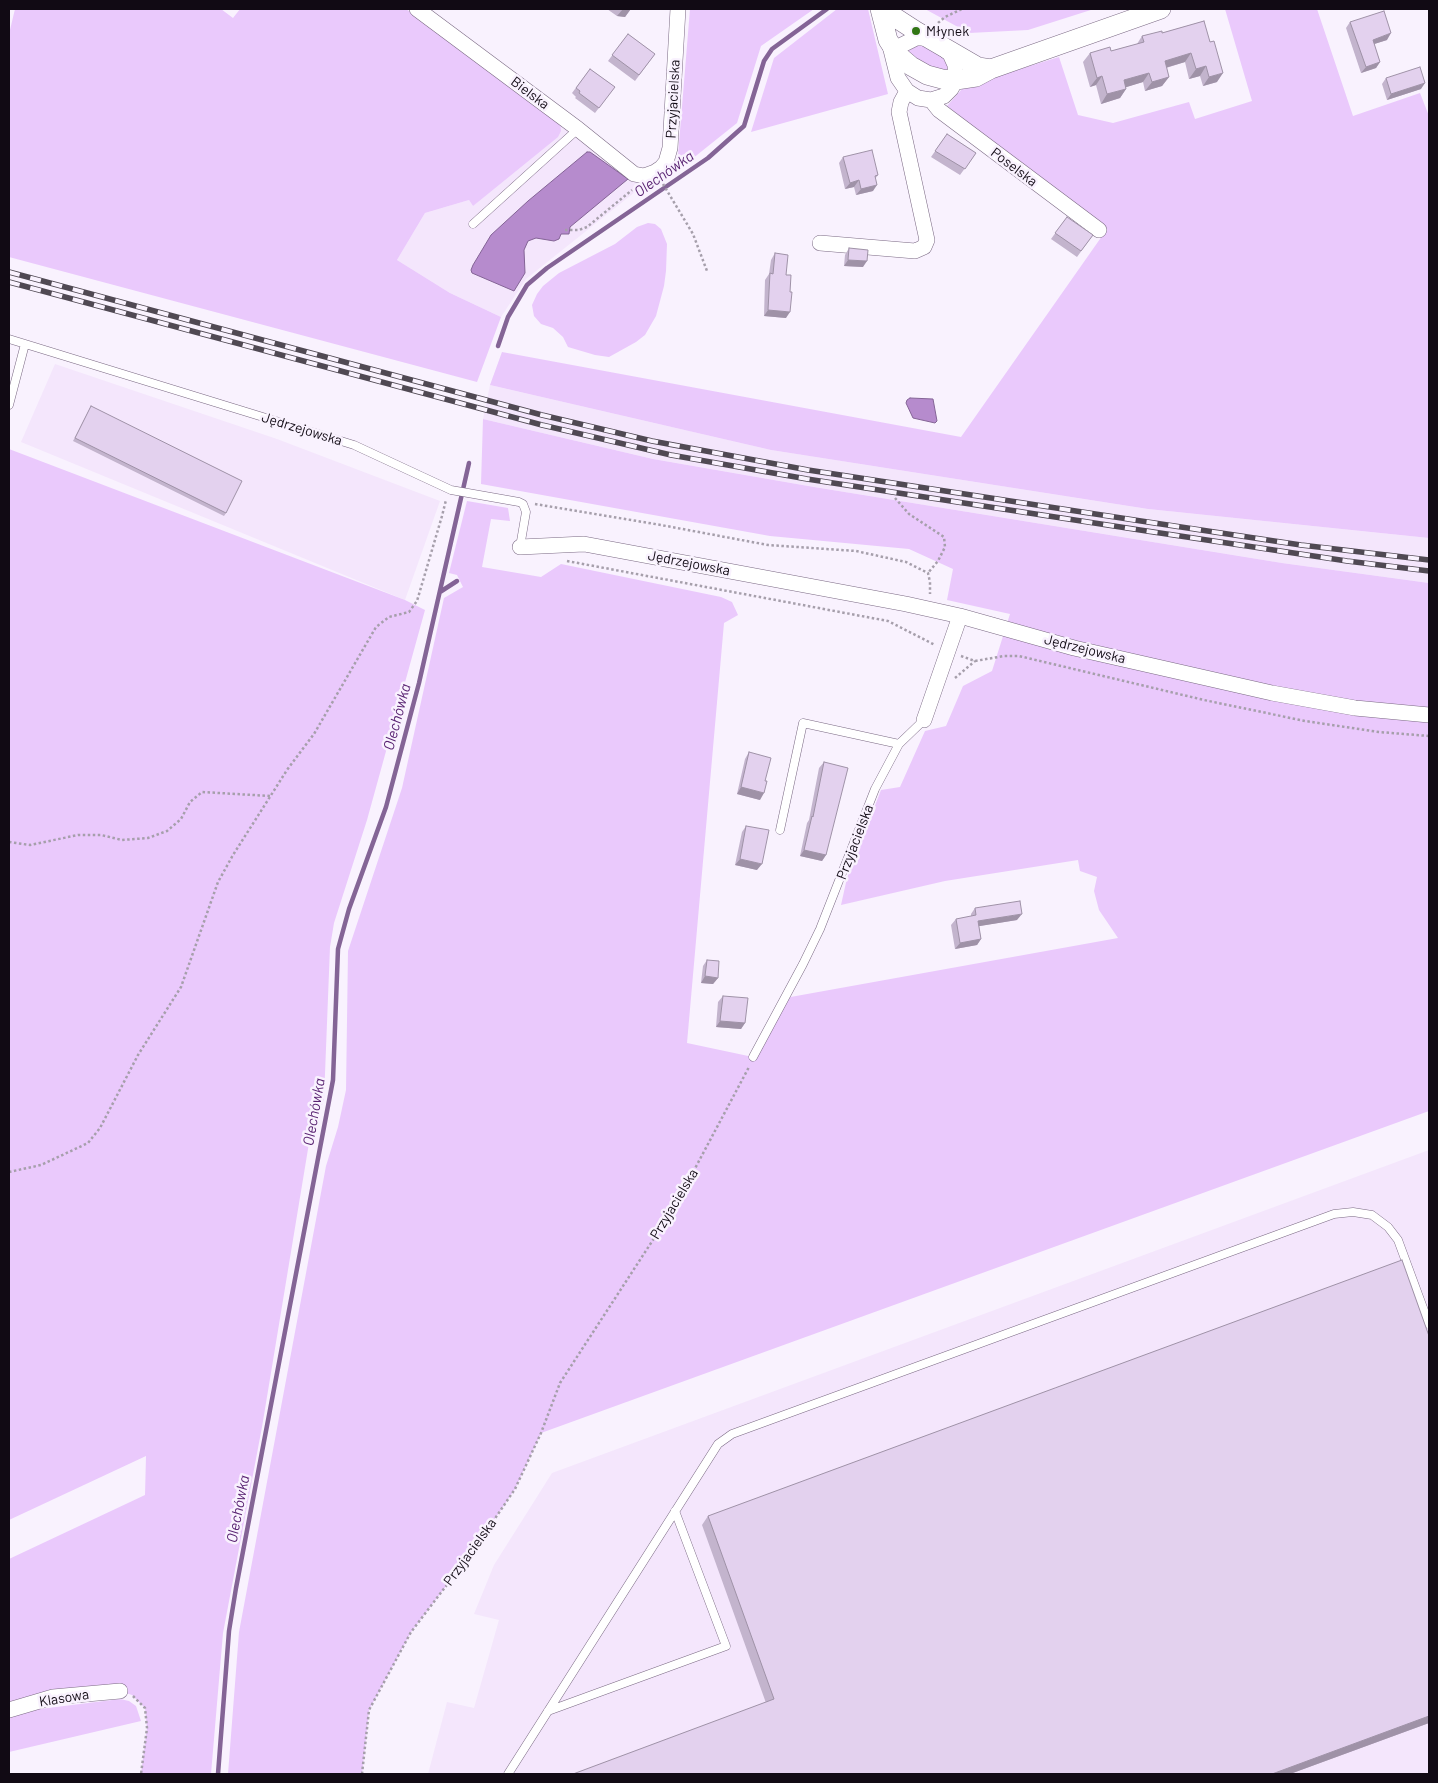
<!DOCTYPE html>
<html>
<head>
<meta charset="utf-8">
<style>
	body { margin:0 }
	#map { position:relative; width:1438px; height:1783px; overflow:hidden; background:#f9f2fe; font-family:Barlow,sans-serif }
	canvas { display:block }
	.frame { position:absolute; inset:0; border:10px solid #110a14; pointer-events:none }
</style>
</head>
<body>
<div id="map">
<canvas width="1438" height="1783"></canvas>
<div class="frame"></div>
</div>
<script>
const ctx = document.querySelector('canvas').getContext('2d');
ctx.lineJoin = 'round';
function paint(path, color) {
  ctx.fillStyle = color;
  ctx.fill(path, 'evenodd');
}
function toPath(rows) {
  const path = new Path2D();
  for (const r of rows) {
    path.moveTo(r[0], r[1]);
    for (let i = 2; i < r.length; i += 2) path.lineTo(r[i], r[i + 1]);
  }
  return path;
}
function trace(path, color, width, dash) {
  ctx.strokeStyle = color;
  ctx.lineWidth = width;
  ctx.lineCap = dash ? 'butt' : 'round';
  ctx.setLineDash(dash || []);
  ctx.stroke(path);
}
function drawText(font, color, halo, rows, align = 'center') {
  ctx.font = font + ' Barlow,sans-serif';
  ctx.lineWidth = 5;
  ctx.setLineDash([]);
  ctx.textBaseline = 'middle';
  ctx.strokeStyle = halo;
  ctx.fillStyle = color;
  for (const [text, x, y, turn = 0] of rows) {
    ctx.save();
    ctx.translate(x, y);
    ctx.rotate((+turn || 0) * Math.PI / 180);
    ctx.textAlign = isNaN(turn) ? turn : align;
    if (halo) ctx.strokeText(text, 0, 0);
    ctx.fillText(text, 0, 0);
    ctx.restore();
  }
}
const built = toPath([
	[560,120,645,184,526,279,501,317,450,293,397,260,425,213,469,200,473,206],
	[55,364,277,439,440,501,405,600,21,442],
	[490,385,771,450,1148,509,1429,538,1429,583,1282,563,814,487,653,459,483,419],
	[1429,1150,1429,1774,428,1774,447,1702,474,1708,499,1620,474,1614,494,1565,552,1473]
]);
const green = toPath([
	[15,9,221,9,233,18,240,9,406,9,560,120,561,131,558,137,473,206,469,200,425,213,397,260,450,293,501,317,477,382,9,257,9,34],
	[690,9,814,9,761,46,737,123,662,183,659,179,674,163,678,155],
	[837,9,868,9,888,94,751,132,774,58],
	[925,9,1094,9,1028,30,969,33],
	[1225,9,1317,9,1353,116,1420,93,1429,116,1429,538,1148,509,771,450,490,385,502,352,961,437,1107,229,1061,194,1040,180,947,106,962,89,974,83,1059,57,1078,115,1113,123,1189,102,1195,119,1252,101],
	[920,44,943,58,947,64,949,73,942,73,905,53],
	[648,223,655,224,661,229,667,244,666,271,664,286,656,316,645,335,636,342,609,357,595,355,568,347,563,337,553,328,541,324,534,316,532,305,537,294,543,286,559,273,615,244,637,227],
	[483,419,653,459,814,487,1282,563,1429,583,1429,1111,541,1433,515,1489,475,1548,411,1632,369,1710,362,1774,228,1774,239,1632,326,1166,338,1127,346,1090,348,951,402,788,444,598,463,587,457,575,449,573,467,501,508,508,510,521,491,519,482,567,541,577,561,564,721,597,732,602,738,615,724,623,687,1043,753,1057,785,998,1118,938,1099,910,1094,891,1097,877,1080,871,1078,860,945,881,841,905,847,878,881,790,900,787,925,731,946,726,963,686,992,671,1010,614,947,600,953,569,909,549,770,536,481,484],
	[9,449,405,600,425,610,367,820,334,923,330,947,324,1099,309,1143,262,1427,223,1633,211,1774,141,1774,147,1728,145,1708,132,1695,120,1691,9,1705,9,1559,145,1495,146,1456,9,1520],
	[120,1699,129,1701,136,1706,141,1721,9,1752,9,1716,32,1710]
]);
const water = toPath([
	[587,152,590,152,628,179,570,227,569,234,561,234,559,239,554,241,536,238,528,241,524,250,525,273,514,291,472,273,471,270,473,265,491,235,528,201,587,152],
	[910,398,933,399,937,421,935,423,913,418,906,403,907,400,910,398]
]);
const stream = toPath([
	[498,346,508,317,527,285,547,268,708,158,744,126,764,61,772,49,827,9],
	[440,592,457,581],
	[218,1774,229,1631,236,1588,333,1080,338,949,349,909,386,807,419,683,469,463]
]);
const path = toPath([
	[938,23,945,17,962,9],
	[663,184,693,234,707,271],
	[565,230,579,230,587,227,632,190],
	[895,498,909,514,944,537,945,547,938,561,928,573],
	[535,504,661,525,768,545,856,551,906,562,928,573,930,582,930,594],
	[567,561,888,621,935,645],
	[961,656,975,661,1004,656,1019,656,1204,700,1305,721,1379,732,1429,736],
	[955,678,975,661],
	[9,842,30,845,78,835,101,835,122,840,148,838,167,831,181,819,190,802,202,792,270,796],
	[9,1172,41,1165,88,1143,100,1128,138,1055,181,987,218,882,233,855,287,770,314,734,376,627,389,617,409,612,417,601,442,516,446,500],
	[133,1696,145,1708,147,1728,141,1774],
	[362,1774,369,1710,411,1632,475,1548,515,1489,541,1433,560,1383,675,1206,749,1067]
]);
const service = toPath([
	[473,224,578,129],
	[9,339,354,445,451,490,519,502,523,504,526,512,520,547],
	[9,405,25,344],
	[780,830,803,723,899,744],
	[753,1057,803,964,820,929,875,789,899,744,924,720],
	[548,1711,726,1646,675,1511],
	[508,1774,718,1444,732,1434,1334,1214,1353,1212,1372,1215,1388,1227,1398,1240,1429,1324]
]);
const minor = toPath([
	[417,9,578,129,634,174,644,176,655,172,661,168,666,162,670,148,678,9],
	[890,46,898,78,907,91,918,98,931,100,944,96,951,89,956,80,955,65,950,54,944,49],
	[894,60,896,51,902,45,916,38,928,38],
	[931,100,939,110,1099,230],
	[820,243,915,251,924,247,927,240,899,112,901,102,907,91],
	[520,547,584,544,906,604,960,616,1074,648,1272,693,1355,708,1429,715],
	[924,720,960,616],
	[9,1710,53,1697,120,1691]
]);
const tertiary = toPath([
	[880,9,888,40,897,54,911,66,927,75,942,79,956,80,976,77,991,69,1161,9],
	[882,9,916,31,978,67,991,69]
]);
const rail = toPath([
	[9,272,542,415,652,441,808,470,1141,521,1301,545,1429,560],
	[9,282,542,425,671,455,807,479,1140,530,1347,561,1429,571]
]);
const wall = toPath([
	[607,9,631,9,625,17,617,16],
	[1204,21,1217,82,1203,86,1200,76,1189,79,1185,62,1166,68,1169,77,1162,86,1145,91,1143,82,1126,87,1126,89,1120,98,1101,104,1096,85,1090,87,1083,62,1090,53,1111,51,1137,44,1142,36,1162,33],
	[1350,22,1387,40,1374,44,1380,62,1376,68,1361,73,1346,28],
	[628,34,655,54,635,81,608,61],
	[590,69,615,87,595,113,575,98,576,97,572,93],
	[1386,78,1421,89,1387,100,1382,84],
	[947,134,976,153,960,175,931,157],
	[843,157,878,175,875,179,873,191,856,195,854,187,845,189,839,163],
	[1067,217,1093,235,1077,257,1051,239],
	[849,248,863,267,844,266,845,255],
	[775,253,786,275,786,318,764,316,765,280,769,274,771,260],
	[91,406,226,513,224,516,73,441],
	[749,752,760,800,737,794,745,759],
	[824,762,826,855,822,861,800,856,807,823,809,820,819,768],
	[746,826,757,870,735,865,742,832],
	[975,908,1017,920,979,926,981,939,977,945,955,949,951,925,956,919,971,916,971,914],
	[707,960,718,978,713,984,701,983,703,966],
	[723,996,745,1023,741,1029,716,1027,718,1002],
	[1429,1336,1429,1723,1290,1774,766,1703,702,1525,708,1516]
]);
const shadedWall = toPath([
	[623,9,630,10,625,17,617,16],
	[1391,33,1387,40,1368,46,1373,40],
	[1191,53,1185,62,1158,70,1165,61],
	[1380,62,1376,68,1361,73,1366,67],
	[1206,66,1200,76,1189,79,1196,69],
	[1149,73,1143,82,1117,90,1124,80],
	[1223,73,1217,82,1203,86,1209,77],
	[1102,76,1096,85,1090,87,1097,78],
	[1169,77,1162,86,1145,91,1152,82],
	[1425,83,1421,89,1387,100,1391,94],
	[1126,89,1120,98,1101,104,1107,94],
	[859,180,854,187,845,189,850,183],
	[877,185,873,191,856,195,861,189],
	[848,260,867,261,863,267,844,266],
	[768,310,790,312,786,318,764,316],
	[741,787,764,793,760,800,737,794],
	[804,850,826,855,822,861,800,856],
	[740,859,762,864,757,870,735,865],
	[1022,914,1017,920,974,927,978,921],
	[981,939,977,945,955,949,960,943],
	[705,976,718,978,713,984,701,983],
	[720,1021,745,1023,741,1029,716,1027],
	[1429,1716,1429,1723,1290,1774,1272,1774]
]);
const building = toPath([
	[1384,11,1391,33,1373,40,1380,62,1366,67,1350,22,1384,11],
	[1204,21,1210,42,1214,41,1223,73,1209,77,1206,66,1196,69,1191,53,1165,61,1169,77,1152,82,1149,73,1124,80,1126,89,1107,94,1102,76,1097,78,1090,53,1110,47,1111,51,1144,42,1142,36,1162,31,1162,33,1204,21],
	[628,34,655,54,639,75,612,55,628,34],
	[1420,67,1425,83,1391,94,1386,78,1420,67],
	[590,69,615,87,599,108,579,93,580,91,576,88,590,69],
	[947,134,976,153,965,169,935,151,947,134],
	[872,150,878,175,875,176,877,185,861,189,859,180,850,183,843,157,872,150],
	[1067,217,1093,235,1081,251,1055,233,1067,217],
	[849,248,868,250,867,261,848,260,849,248],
	[775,253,788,255,786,275,791,275,790,292,792,292,790,312,768,310,770,273,773,274,775,253],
	[91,406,242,481,226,513,75,438,91,406],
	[749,752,771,758,765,781,767,781,764,793,741,787,749,752],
	[824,762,848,768,826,855,804,850,812,816,813,817,824,762],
	[746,826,769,830,762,864,740,859,746,826],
	[1020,901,1022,914,978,921,981,939,960,943,956,919,976,915,975,908,1020,901],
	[707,960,719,961,718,978,705,976,707,960],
	[723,996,748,998,745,1023,720,1021,723,996],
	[1402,1260,1429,1336,1429,1716,1272,1774,573,1774,774,1699,708,1516,1402,1260]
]);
const markers = [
	[916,31,5,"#317515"]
];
const poiNames = [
	["Młynek",926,31]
];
const streetNames = [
	["Bielska",530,93,37],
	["Przyjacielska",673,99,-87],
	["Poselska",1014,167,37],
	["Jędrzejowska",302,429,17],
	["Jędrzejowska",689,563,11],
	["Jędrzejowska",1085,649,14],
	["Przyjacielska",855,842,-69],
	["Przyjacielska",674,1204,-59],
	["Przyjacielska",470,1552,-54],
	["Klasowa",64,1698,-9]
];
const waterNames = [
	["Olechówka",664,174,-35],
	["Olechówka",397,717,-75],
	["Olechówka",314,1112,-80],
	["Olechówka",238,1509,-79]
];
paint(built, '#f4e6fc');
paint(green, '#eac9fc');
paint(water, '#b68bcd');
trace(water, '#846496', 1);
trace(stream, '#846496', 4.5);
trace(service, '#7b6a84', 9);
trace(minor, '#7b6a84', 16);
trace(tertiary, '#7b6a84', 20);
trace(path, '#a69fab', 2.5, [2.5, 2.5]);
trace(service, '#fff', 8);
trace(minor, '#fff', 15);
trace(tertiary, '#fff', 19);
trace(rail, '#504953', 5.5);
trace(rail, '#f9f2fe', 4, [11]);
paint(wall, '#c3b4cd');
paint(shadedWall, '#9f92a7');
paint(building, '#e3d1ee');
trace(building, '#9f92a7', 1);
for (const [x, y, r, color] of markers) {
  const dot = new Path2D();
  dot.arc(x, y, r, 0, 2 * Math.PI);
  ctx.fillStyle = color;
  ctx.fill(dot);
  trace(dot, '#f9f2fe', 2);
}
drawText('14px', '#110a14', '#f9f2fe', poiNames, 'left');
drawText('14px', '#110a14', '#f9f2fe', streetNames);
drawText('italic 15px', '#592372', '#f9f2fe', waterNames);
</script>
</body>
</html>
